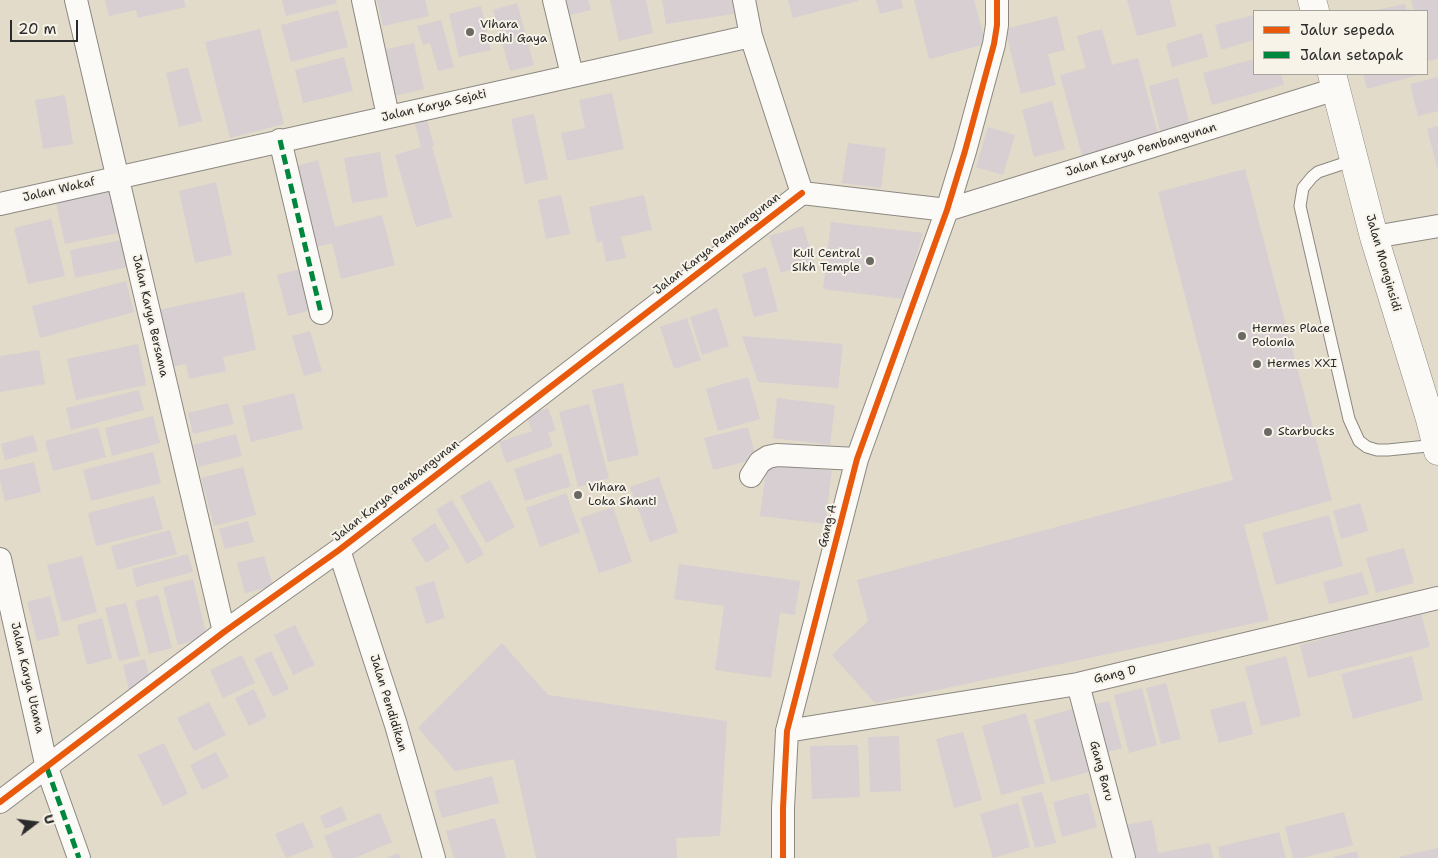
<!DOCTYPE html>
<html>
<head>
<meta charset="utf-8">
<style>
	body { margin:0 }
	#map { position:relative; width:1438px; height:858px; overflow:hidden; background:#e2dbca; font-family:"Shantell Sans",sans-serif }
	canvas { display:block }
	.legend { position:absolute; left:1253px; top:10px; width:175px; height:65px; box-sizing:border-box; background:#f7f3e8; border:1px solid #a5a39c; margin:0; padding:6px 9px; list-style:none; font-size:15px; color:#2b2b2b }
	.legend li { display:flex; align-items:center; gap:10px; height:25px }
	.legend b { width:25px; border:1px solid #a5a39c }
	.north { position:absolute; left:10px; top:798px; width:50px; height:50px; -webkit-text-stroke:4px #f7f3e8; paint-order:stroke; rotate:75deg; font-size:14px; font-weight:700; line-height:20px; text-align:center; color:#2b2b2b }
	.north::after { content:''; display:block; margin:auto; width:18px; height:22px; background:#2b2b2b; clip-path:polygon(50% 0,100% 100%,50% 72%,0 100%) }
	.scale { position:absolute; left:10px; top:20px; width:68px; height:22px; box-sizing:border-box; border:2px solid #2b2b2b; border-top:0; padding-left:6px; font-size:15px; line-height:18px; white-space:nowrap; color:#2b2b2b; -webkit-text-stroke:4px #f7f3e8; paint-order:stroke }
</style>
</head>
<body>
<div id="map">
<canvas width="1438" height="858"></canvas>
<ul class="legend">
<li><b style="height:6px;background:#e8590c"></b>Jalur sepeda</li>
<li><b style="height:6px;background:#00873e"></b>Jalan setapak</li>
</ul>
<div class="north">U</div>
<div class="scale">20 m</div>
</div>
<script>
const ctx = document.querySelector('canvas').getContext('2d');
ctx.lineJoin = 'round';
function paint(path, color) {
  ctx.fillStyle = color;
  ctx.fill(path, 'evenodd');
}
function toPath(rows) {
  const path = new Path2D();
  for (const r of rows) {
    path.moveTo(r[0], r[1]);
    for (let i = 2; i < r.length; i += 2) path.lineTo(r[i], r[i + 1]);
  }
  return path;
}
function trace(path, color, width, dash) {
  ctx.strokeStyle = color;
  ctx.lineWidth = width;
  ctx.lineCap = dash ? 'butt' : 'round';
  ctx.setLineDash(dash || []);
  ctx.stroke(path);
}
function drawText(font, color, halo, rows, align = 'center') {
  ctx.font = font + ' "Shantell Sans",sans-serif';
  ctx.lineWidth = 4;
  ctx.setLineDash([]);
  ctx.textBaseline = 'middle';
  ctx.strokeStyle = halo;
  ctx.fillStyle = color;
  for (const [text, x, y, turn = 0] of rows) {
    ctx.save();
    ctx.translate(x, y);
    ctx.rotate((+turn || 0) * Math.PI / 180);
    ctx.textAlign = isNaN(turn) ? turn : align;
    if (halo) ctx.strokeText(text, 0, 0);
    ctx.fillText(text, 0, 0);
    ctx.restore();
  }
}
const building = toPath([
	[105,0,184,0,186,7,138,18,136,10,109,16],
	[282,0,336,0,337,3,286,16],
	[377,0,425,0,429,16,383,26],
	[567,0,588,0,591,10,570,15],
	[610,0,646,0,653,33,619,41],
	[662,0,732,0,734,14,666,24],
	[788,0,858,0,858,1,793,18],
	[876,0,901,0,903,8,880,14],
	[914,0,974,0,986,44,929,59],
	[1127,0,1170,0,1176,26,1137,36],
	[1411,0,1438,0,1438,59,1428,61,1427,11,1414,11],
	[517,3,534,65,510,71,493,10],
	[1405,4,1407,11,1376,11,1376,10],
	[481,6,491,50,459,57,449,14],
	[338,10,348,47,291,62,281,25],
	[1254,15,1254,40,1221,50,1215,25],
	[1057,16,1065,50,1048,54,1056,85,1021,94,1005,29],
	[441,20,454,67,438,71,430,43,423,45,417,26],
	[260,29,284,124,230,138,205,42],
	[1102,29,1112,65,1138,58,1159,138,1083,159,1060,75,1086,68,1077,36],
	[1202,33,1208,57,1172,67,1166,44],
	[414,43,424,89,394,96,383,50],
	[344,57,353,91,303,103,295,70],
	[1254,59,1254,74,1281,74,1284,85,1212,105,1203,73],
	[188,67,202,121,179,127,166,73],
	[1363,74,1422,74,1367,89],
	[1438,77,1438,111,1418,116,1410,84],
	[1178,78,1191,130,1162,138,1149,86],
	[612,93,624,149,567,161,561,133,585,128,579,100],
	[65,95,73,144,43,149,35,100],
	[1052,101,1065,149,1034,157,1022,110],
	[534,114,548,179,525,184,511,119],
	[427,120,434,146,432,147,452,217,416,227,395,155,421,147,415,124],
	[1438,126,1438,166,1437,167,1427,129],
	[988,127,1015,135,1003,175,976,167],
	[848,143,886,148,881,188,842,183],
	[380,152,388,197,352,203,344,158],
	[318,160,335,227,382,215,395,265,341,279,332,243,316,247,296,166],
	[1245,169,1332,500,1244,525,1269,620,875,703,832,655,868,621,857,580,1233,480,1158,192],
	[216,182,232,255,195,263,179,191],
	[113,186,123,232,65,244,55,198],
	[561,195,570,234,546,239,538,200],
	[644,195,652,230,621,237,626,258,606,262,602,241,597,243,589,207],
	[51,219,65,276,28,284,14,228],
	[831,222,923,233,903,299,823,289],
	[803,226,814,262,781,273,769,236],
	[123,240,128,267,75,278,70,250],
	[766,267,778,311,754,317,742,274],
	[301,269,312,310,288,316,277,275],
	[126,281,134,312,40,338,32,306],
	[244,292,256,350,223,357,226,371,189,379,186,364,170,367,158,310],
	[717,308,729,346,702,355,690,317],
	[687,318,701,360,674,369,660,327],
	[310,331,322,371,304,376,292,336],
	[742,336,843,344,838,388,758,382],
	[138,344,146,385,76,400,67,359],
	[39,350,45,384,0,392,0,356],
	[748,377,760,419,718,431,706,389],
	[623,383,639,455,608,462,592,390],
	[139,390,144,410,71,430,66,408],
	[294,393,303,429,251,442,242,406],
	[777,398,835,405,830,445,773,438],
	[228,403,234,424,193,434,188,413],
	[589,404,609,478,578,487,559,412],
	[548,408,556,430,548,433,553,446,506,463,499,442,532,431,526,415],
	[153,416,160,443,112,456,105,428],
	[98,427,106,457,53,471,45,441],
	[748,427,756,459,713,470,704,438],
	[236,434,242,456,199,467,193,445],
	[33,435,38,451,5,460,1,444],
	[153,452,161,483,91,501,83,470],
	[561,453,571,486,525,501,514,469],
	[34,462,41,492,5,501,0,481,0,470],
	[767,463,832,471,825,524,760,516],
	[243,467,256,515,214,526,201,478],
	[659,477,678,532,650,542,630,487],
	[490,480,515,527,486,543,460,496],
	[566,493,580,532,540,547,526,508],
	[154,496,163,529,96,546,88,513],
	[452,500,484,554,467,564,436,510],
	[1360,503,1368,531,1341,539,1333,511],
	[613,507,632,562,599,573,580,518],
	[1329,515,1343,566,1276,585,1262,533],
	[248,521,254,542,225,549,219,529],
	[435,523,450,548,426,563,411,539],
	[170,530,177,554,117,570,111,546],
	[1404,548,1414,583,1376,593,1366,558],
	[188,554,193,572,136,587,132,569],
	[82,556,97,612,62,622,47,565],
	[264,556,273,586,245,593,237,563],
	[679,564,800,581,795,615,780,613,771,678,715,670,724,606,674,599],
	[1362,572,1369,594,1329,604,1323,582],
	[193,579,207,637,178,645,163,587],
	[434,581,445,618,426,624,415,587],
	[158,595,172,648,149,654,135,601],
	[50,596,60,635,37,641,27,602],
	[126,603,140,656,119,661,105,608],
	[1421,613,1430,647,1308,678,1300,645],
	[102,618,112,658,87,665,77,625],
	[295,625,315,665,293,675,274,635],
	[502,643,548,695,727,721,720,836,676,838,677,858,536,858,514,759,455,771,418,728],
	[271,651,289,689,273,697,254,659],
	[242,655,255,683,223,698,210,670],
	[1286,656,1301,716,1261,726,1245,667],
	[1412,656,1423,700,1353,719,1341,674],
	[145,659,151,685,129,690,123,665],
	[1166,683,1181,739,1161,744,1146,688],
	[1142,688,1157,745,1129,753,1114,695],
	[254,689,267,717,249,726,235,698],
	[1109,701,1122,748,1104,753,1092,705],
	[1245,701,1253,734,1219,743,1210,710],
	[209,702,226,735,194,751,177,718],
	[1072,709,1089,772,1051,782,1034,720],
	[1026,713,1045,783,1001,795,982,726],
	[963,732,982,800,954,808,936,739],
	[899,736,901,791,870,792,868,737],
	[164,743,188,794,163,806,138,755],
	[858,745,860,797,812,799,810,746],
	[216,752,229,777,202,790,190,765],
	[492,776,499,803,442,818,434,791],
	[1042,792,1056,843,1035,848,1021,797],
	[1088,793,1097,827,1062,837,1053,802],
	[1018,803,1030,847,993,858,980,814],
	[342,806,347,820,325,829,320,816],
	[1344,812,1353,845,1302,858,1293,858,1285,827],
	[380,813,392,842,355,858,333,858,324,836],
	[495,818,506,858,454,858,446,831],
	[1152,820,1158,853,1210,843,1213,858,1132,858,1126,825],
	[303,822,314,847,286,858,275,834],
	[1279,832,1286,858,1220,858,1218,847],
	[1438,848,1438,858,1399,858,1399,857],
	[1357,851,1359,858,1333,858,1333,857],
	[398,853,401,858,386,858]
]);
const lane = toPath([
	[1354,160,1318,172,1312,177,1303,188,1300,206,1349,419,1359,441,1367,447,1377,450,1388,450,1437,445]
]);
const street = toPath([
	[76,0,224,632],
	[363,0,388,116],
	[554,0,572,75],
	[744,0,751,36,802,193,947,210,1336,89],
	[280,140,321,313],
	[0,204,751,36],
	[1374,237,1438,226],
	[751,476,760,462,768,457,777,455,857,459],
	[339,550,396,725,434,858],
	[0,559,47,768,79,858],
	[1078,684,1124,858],
	[787,731,1078,684,1438,598],
	[0,802,224,632,339,550,802,193],
	[783,858,783,808,787,731,857,459,947,210,965,151,994,44,997,25,997,0]
]);
const secondary = toPath([
	[1312,0,1315,11],
	[1332,74,1374,237,1430,419,1438,451]
]);
const quiet = toPath([
	[280,140,321,313],
	[47,768,79,858]
]);
const cycleway = toPath([
	[0,802,224,632,339,550,802,193],
	[783,858,783,808,787,731,857,459,947,210,965,151,994,44,997,25,997,0]
]);
const markers = [
	[470,32,5,"#6b6963"],
	[870,261,5,"#6b6963"],
	[1242,336,5,"#6b6963"],
	[1257,364,5,"#6b6963"],
	[1268,432,5,"#6b6963"],
	[578,495,5,"#6b6963"]
];
const poiNames = [
	["Vihara",480,25],
	["Bodhi Gaya",480,39],
	["Kuil Central",860,254,"right"],
	["Sikh Temple",860,268,"right"],
	["Hermes Place",1252,329],
	["Polonia",1252,343],
	["Hermes XXI",1267,364],
	["Starbucks",1278,432],
	["Vihara",588,488],
	["Loka Shanti",588,502]
];
const streetNames = [
	["Jalan Karya Sejati",434,106,-13],
	["Jalan Karya Pembangunan",1141,150,-17],
	["Jalan Wakaf",59,190,-13],
	["Jalan Karya Pembangunan",717,244,-38],
	["Jalan Monginsidi",1383,263,74],
	["Jalan Karya Bersama",150,316,77],
	["Jalan Karya Pembangunan",396,491,-38],
	["Gang A",828,526,-76],
	["Gang D",1115,675,-13],
	["Jalan Karya Utama",27,678,77],
	["Jalan Pendidikan",388,703,73],
	["Gang Baru",1101,771,75]
];
paint(building, '#d7cfd1');
trace(lane, '#8c8880', 13);
trace(street, '#8c8880', 24);
trace(secondary, '#8c8880', 29);
trace(lane, '#fbfaf7', 11);
trace(street, '#fbfaf7', 22);
trace(secondary, '#fbfaf7', 28);
trace(quiet, '#00873e', 5, [10, 5]);
trace(cycleway, '#e8590c', 6);
for (const [x, y, r, color] of markers) {
  const dot = new Path2D();
  dot.arc(x, y, r, 0, 2 * Math.PI);
  ctx.fillStyle = color;
  ctx.fill(dot);
  trace(dot, '#f7f3e8', 2);
}
drawText('12px', '#2b2b2b', '#f7f3e8', poiNames, 'left');
drawText('12px', '#2b2b2b', '#f7f3e8', streetNames);
</script>
</body>
</html>
